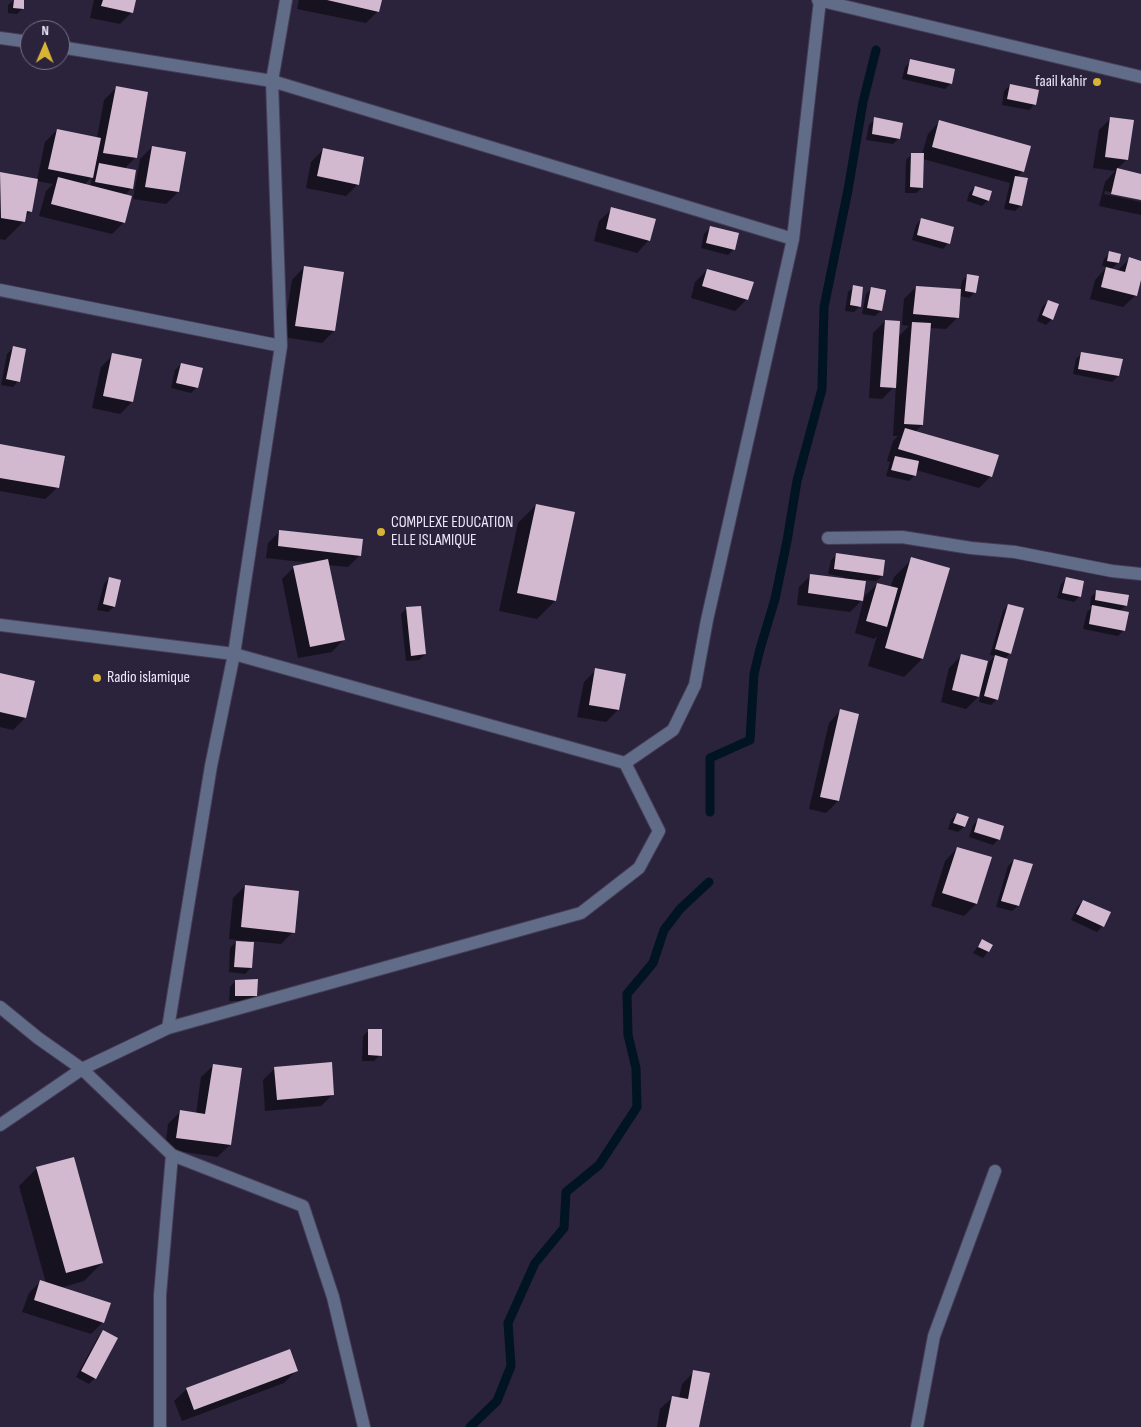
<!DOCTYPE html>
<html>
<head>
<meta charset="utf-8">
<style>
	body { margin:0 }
	#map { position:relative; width:1141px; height:1427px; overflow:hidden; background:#2b223c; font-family:"Sofia Sans Condensed",sans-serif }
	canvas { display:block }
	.north { position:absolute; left:20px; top:20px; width:50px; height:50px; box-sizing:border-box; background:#2b223c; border:1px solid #797188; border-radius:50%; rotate:1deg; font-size:14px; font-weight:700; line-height:20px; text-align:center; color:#ede8f9 }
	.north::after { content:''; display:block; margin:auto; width:18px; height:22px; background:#d7b434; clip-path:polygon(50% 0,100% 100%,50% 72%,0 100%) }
</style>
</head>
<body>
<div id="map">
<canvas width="1141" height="1427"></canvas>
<div class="north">N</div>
</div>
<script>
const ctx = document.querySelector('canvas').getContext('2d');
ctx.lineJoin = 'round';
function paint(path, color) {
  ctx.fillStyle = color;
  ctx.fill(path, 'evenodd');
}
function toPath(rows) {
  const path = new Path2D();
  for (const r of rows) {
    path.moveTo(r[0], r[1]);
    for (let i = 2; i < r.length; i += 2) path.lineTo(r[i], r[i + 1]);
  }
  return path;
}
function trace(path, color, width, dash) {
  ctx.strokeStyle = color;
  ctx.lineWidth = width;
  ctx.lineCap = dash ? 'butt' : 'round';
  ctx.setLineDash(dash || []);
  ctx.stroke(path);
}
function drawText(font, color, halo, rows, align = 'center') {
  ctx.font = font + ' "Sofia Sans Condensed",sans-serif';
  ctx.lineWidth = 5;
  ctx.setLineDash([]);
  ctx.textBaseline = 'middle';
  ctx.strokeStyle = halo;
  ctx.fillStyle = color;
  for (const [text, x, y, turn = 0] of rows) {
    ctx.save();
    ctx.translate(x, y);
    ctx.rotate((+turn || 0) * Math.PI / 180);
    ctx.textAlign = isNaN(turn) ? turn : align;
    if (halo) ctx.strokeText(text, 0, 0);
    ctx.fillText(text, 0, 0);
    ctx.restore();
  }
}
const shadow = toPath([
	[14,0,23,0,23,8,17,14,8,13,8,5],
	[94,0,135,0,132,12,120,24,90,18],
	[299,0,381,0,378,11,366,23,297,9],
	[911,61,951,83,945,89,902,79,905,67],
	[1010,85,1035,104,1029,110,1002,105,1004,91],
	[116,88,136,157,124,169,132,188,124,196,124,222,112,234,39,216,46,191,53,184,37,181,31,211,24,218,23,222,5,240,0,239,0,173,37,180,45,142,57,130,97,138,104,100],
	[92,177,90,187,84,185],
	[1111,118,1127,159,1116,170,1141,175,1141,199,1105,191,1104,194,1141,202,1141,215,1099,206,1105,182,1115,171,1093,168,1099,130],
	[875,119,899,138,893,144,866,140,869,125],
	[940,121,1023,171,1017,177,1021,205,1015,211,1004,209,1010,183,923,159,922,188,916,193,905,193,906,160,912,154,922,154,928,134],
	[152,147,178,192,166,204,133,199,140,159],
	[323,150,358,184,346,196,306,188,311,162],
	[975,187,988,200,982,206,967,201,969,193],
	[612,209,649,240,637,253,594,241,599,221],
	[921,220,948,243,943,249,912,240,916,225],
	[710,228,734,249,728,255,701,248,704,234],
	[1110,253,1118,263,1111,269,1117,271,1129,259,1141,262,1141,275,1136,295,1123,307,1090,299,1095,280,1107,267,1102,266,1104,259],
	[304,267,334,331,322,343,283,337,292,280],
	[707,270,747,299,735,311,691,298,695,282],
	[968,275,975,292,969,298,959,296,958,317,946,329,930,328,922,425,915,432,991,476,979,488,916,470,915,475,909,481,886,476,890,462,887,461,893,441,898,436,893,436,896,385,882,399,869,398,873,333,885,321,898,337,909,326,902,325,904,299,916,287,960,290,962,281],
	[854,287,860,306,854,312,845,311,848,292],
	[872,288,881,311,875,316,862,314,866,294],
	[1048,301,1052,319,1046,325,1037,321,1042,307],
	[13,348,18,381,13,387,1,385,7,354],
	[1082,353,1118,376,1112,382,1073,374,1076,359],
	[113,355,132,402,120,414,92,408,101,367],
	[181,364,197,387,191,393,171,388,175,370],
	[0,445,58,487,45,499,0,491],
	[536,505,574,513,555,601,537,619,499,611,518,523],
	[280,531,360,555,348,567,328,565,344,639,332,652,298,658,282,579,294,567,311,563,266,558,268,543],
	[837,555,882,576,876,581,865,580,862,599,877,584,890,588,894,577,912,559,922,659,904,677,868,666,877,636,874,639,855,633,864,598,850,612,797,605,799,587,811,575,843,579,844,577,828,574,831,560],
	[109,578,114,607,108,612,97,610,104,584],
	[1067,578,1080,596,1074,602,1057,598,1061,584],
	[1097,591,1126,605,1119,612,1124,630,1118,636,1083,629,1087,612,1093,606,1090,606,1091,597],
	[1008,605,1010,653,1004,659,997,699,991,705,979,702,981,694,966,709,941,702,949,668,961,656,986,673,989,662,995,656,990,655,1003,611],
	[407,608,425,654,419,660,406,661,401,614],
	[596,670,618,710,606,722,577,717,584,682],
	[0,674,33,682,25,718,13,730,0,727],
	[841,710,858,714,838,801,826,813,809,809,829,723],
	[957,814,964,827,958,832,948,829,951,820],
	[979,819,999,839,993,845,969,837,973,825],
	[957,848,976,904,964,916,931,906,945,861],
	[1014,860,1018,906,1012,911,996,907,1008,866],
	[245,886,293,932,281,944,252,941,251,968,245,974,229,972,230,948,236,942,247,943,247,941,229,939,233,898],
	[1083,901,1109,913,1102,926,1097,932,1071,920,1077,907],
	[982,941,992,946,983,958,973,953],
	[236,981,256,996,250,1001,229,1001,230,987],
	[369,1030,380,1055,374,1061,362,1061,363,1036],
	[214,1065,241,1069,230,1145,217,1157,165,1149,168,1124,180,1112,196,1114,201,1077],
	[275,1068,333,1094,321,1106,265,1111,263,1080],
	[37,1168,102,1263,84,1281,60,1288,103,1322,91,1334,22,1312,29,1293,41,1281,46,1283,19,1186],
	[103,1331,95,1378,89,1384,76,1377,98,1337],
	[296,1371,284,1383,182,1421,174,1401,187,1389],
	[694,1372,698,1427,657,1427,660,1409,673,1397,679,1398,682,1384]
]);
const stream = toPath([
	[710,812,710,758,750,740,754,674,760,649,775,599,787,541,797,481,822,389,824,307,848,190,863,102,876,50],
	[470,1427,497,1401,511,1366,508,1323,535,1263,564,1228,566,1192,599,1165,637,1107,636,1068,628,1035,627,994,653,963,664,930,680,909,709,882]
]);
const building = toPath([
	[14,0,24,0,24,9,13,8],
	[103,0,136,0,133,13,101,6],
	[327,0,382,0,379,12],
	[910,59,955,69,952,84,907,74],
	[1010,84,1039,90,1036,105,1007,99],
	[116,86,148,92,137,158,103,153],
	[874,117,903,123,900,139,872,134],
	[1110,117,1134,120,1128,160,1105,157],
	[939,120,1031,146,1024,172,932,147],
	[57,129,101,138,93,178,48,169],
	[152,146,186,152,179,192,145,187],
	[323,148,364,157,359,185,317,176],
	[911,153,924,153,923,188,910,187],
	[99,163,136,170,133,189,95,182],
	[1117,168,1141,174,1141,200,1111,194],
	[0,172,38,179,32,212,27,211,25,222,1,218],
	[1015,176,1028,178,1022,206,1009,203],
	[58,177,132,196,125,223,51,204],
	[975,186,992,191,989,201,972,195],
	[611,207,656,219,650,241,606,229],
	[921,218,954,227,950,244,917,235],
	[710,226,739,233,735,250,706,243],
	[1109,251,1121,254,1119,263,1107,261],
	[1129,257,1141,261,1141,280,1137,296,1101,287,1106,267,1125,272],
	[304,266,344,272,335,331,295,326],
	[707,269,754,282,748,300,702,286],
	[967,274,979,276,976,293,965,291],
	[853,285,863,287,861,307,850,305],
	[916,286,961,289,959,318,913,314],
	[871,287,886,290,882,311,867,308],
	[1048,300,1059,304,1053,320,1042,315],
	[885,320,900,321,896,388,880,387],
	[912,322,931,323,923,425,904,424],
	[13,346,26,349,20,382,6,379],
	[1081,352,1123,359,1119,376,1078,369],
	[112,353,142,359,133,402,103,396],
	[181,363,203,368,198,388,176,383],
	[905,428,999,455,992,477,898,449],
	[0,444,65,456,59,488,0,478],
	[895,456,919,461,916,476,891,470],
	[536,504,575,512,556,601,517,593],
	[279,530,363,539,361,556,278,546],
	[836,553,885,560,883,576,834,569],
	[911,557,950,568,923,659,885,648],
	[328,559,345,640,310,647,293,566],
	[810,574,866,581,863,601,808,593],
	[109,577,121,580,115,607,103,604],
	[1066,577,1084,581,1081,597,1062,593],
	[877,583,898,588,887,627,866,621],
	[1096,590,1129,595,1127,606,1095,600],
	[1008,604,1024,608,1011,654,995,649],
	[1092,605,1129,612,1125,631,1089,624],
	[421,606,426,654,411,656,406,607],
	[961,654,988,661,979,697,952,690],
	[995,655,1008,659,998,700,984,696],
	[595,668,626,674,619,710,589,705],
	[0,673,35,681,26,718,0,712],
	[840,709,859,714,839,801,820,797],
	[957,813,969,817,965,827,953,823],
	[978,818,1004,826,1000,840,974,832],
	[957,847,992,857,977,904,942,893],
	[1014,859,1033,864,1019,906,1001,901],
	[245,885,299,891,295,933,241,927],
	[1083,900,1111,912,1104,927,1076,914],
	[982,939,993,945,989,952,978,947],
	[236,941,254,942,252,968,234,967],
	[258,979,257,996,235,996,235,980],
	[368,1029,382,1029,382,1056,368,1055],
	[332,1062,334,1095,277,1100,274,1067],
	[213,1064,242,1068,231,1145,176,1138,180,1110,205,1114],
	[74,1157,103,1263,66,1273,36,1167],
	[40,1280,111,1303,104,1323,34,1300],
	[103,1330,118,1338,96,1379,81,1371],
	[290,1349,298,1371,194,1410,186,1388],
	[693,1370,710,1373,699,1427,666,1427,672,1396,688,1399]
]);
const minor = toPath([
	[818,0,1141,77],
	[0,38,30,42],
	[60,47,272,81,793,239],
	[0,290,281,346],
	[828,538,902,537,971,548,1015,552,1112,571,1141,574],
	[0,625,234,654,625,763,659,831,639,868,581,913,168,1028],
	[625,763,673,730,695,685,707,620,793,239,820,0],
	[0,1007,38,1038,82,1069,172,1155,303,1206,333,1297,364,1427],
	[0,1125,82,1069,168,1028,211,766,234,654,281,346,272,81,286,0],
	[160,1427,160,1295,172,1155],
	[917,1427,934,1336,995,1171]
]);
const markers = [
	[1097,82,5,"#d7b434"],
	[381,532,5,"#d7b434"],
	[97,678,5,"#d7b434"]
];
const poiNames = [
	["faail kahir",1087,82,"right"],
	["COMPLEXE EDUCATION",391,523],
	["ELLE ISLAMIQUE",391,541],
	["Radio islamique",107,678]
];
paint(shadow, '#0007');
trace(stream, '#001422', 9);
paint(building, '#d2b9d0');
trace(minor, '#463e56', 14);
trace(minor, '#616c88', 12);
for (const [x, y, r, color] of markers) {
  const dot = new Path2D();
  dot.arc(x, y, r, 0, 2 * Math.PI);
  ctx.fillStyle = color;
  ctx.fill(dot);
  trace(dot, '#2b223c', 2);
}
drawText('16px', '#ede8f9', '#2b223c', poiNames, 'left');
</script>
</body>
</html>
